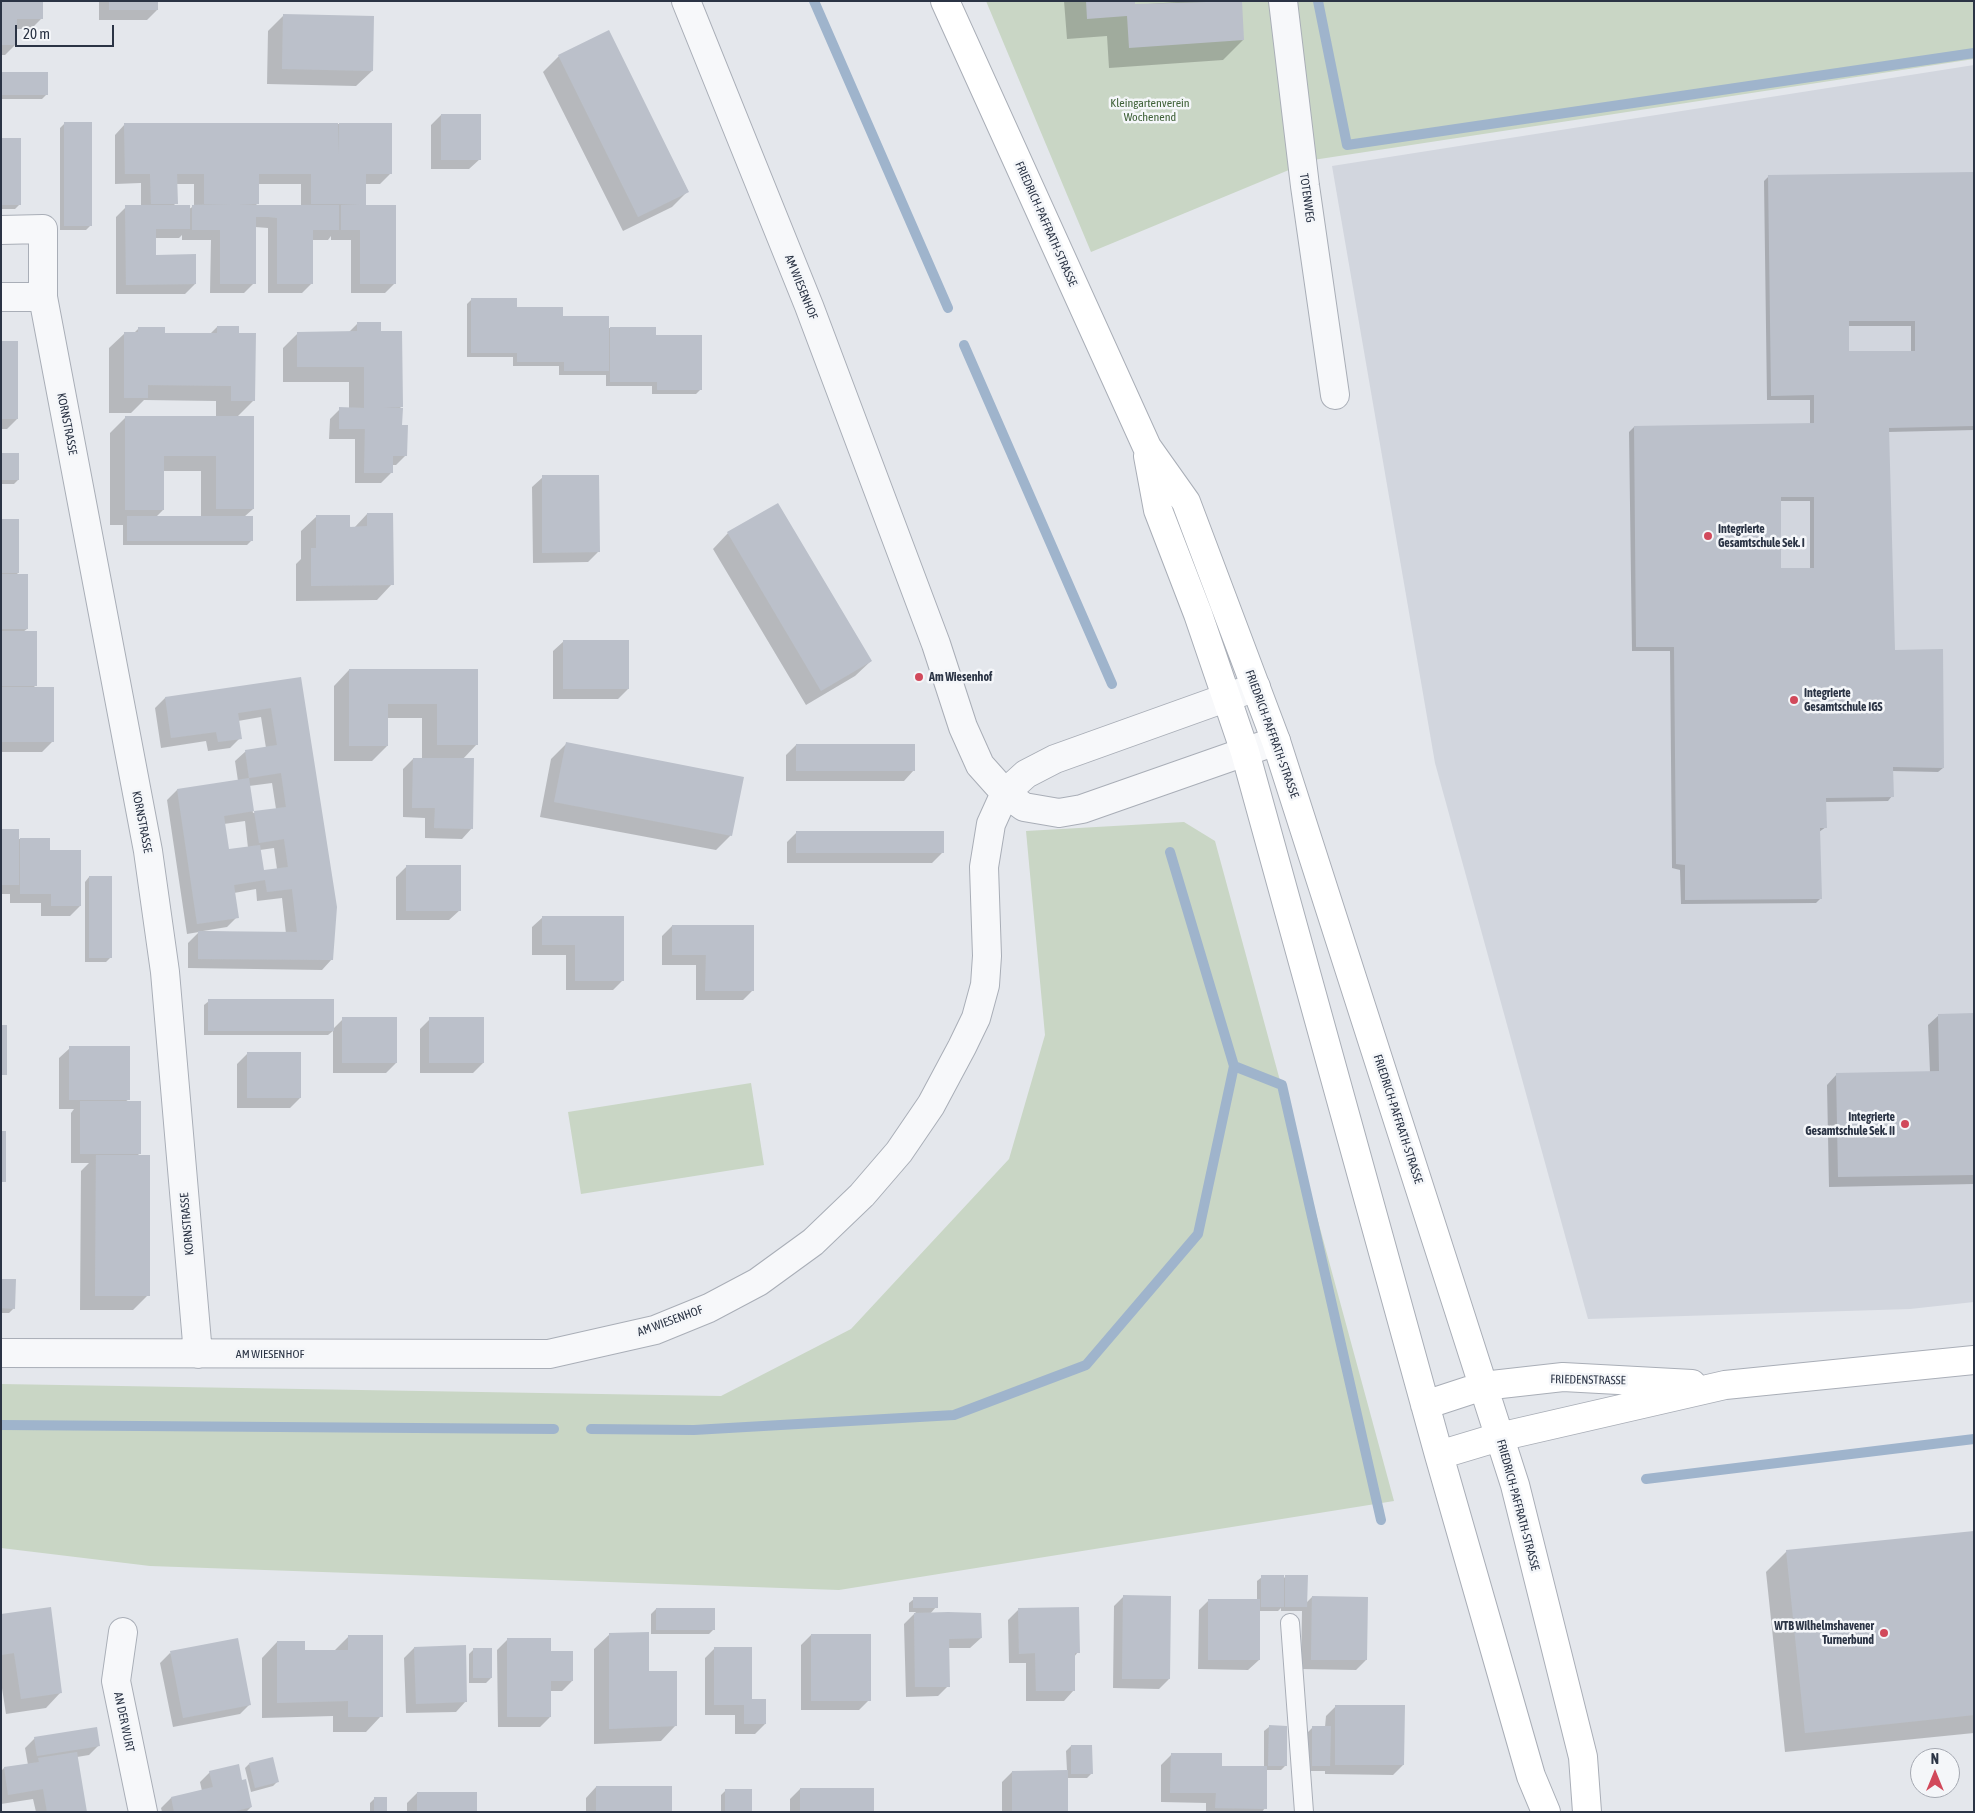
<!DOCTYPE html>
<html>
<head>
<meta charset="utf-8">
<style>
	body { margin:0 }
	#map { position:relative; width:1975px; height:1813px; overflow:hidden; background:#e4e7ec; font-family:"Asap Condensed",sans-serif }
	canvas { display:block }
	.frame { position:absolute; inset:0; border:2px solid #2b3445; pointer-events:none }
	.north { position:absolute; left:1910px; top:1748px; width:50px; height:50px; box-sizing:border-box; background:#f4f6f9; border:1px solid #a4a8b1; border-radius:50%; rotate:0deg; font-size:14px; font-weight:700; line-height:20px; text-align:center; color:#2b3445 }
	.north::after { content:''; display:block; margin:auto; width:18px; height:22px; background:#d1495b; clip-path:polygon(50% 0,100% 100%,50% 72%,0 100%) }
	.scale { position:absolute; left:15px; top:25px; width:99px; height:22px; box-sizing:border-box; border:2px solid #2b3445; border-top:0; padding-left:6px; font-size:15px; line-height:18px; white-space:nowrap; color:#2b3445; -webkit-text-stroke:4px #f4f6f9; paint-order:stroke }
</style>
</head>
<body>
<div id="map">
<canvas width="1975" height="1813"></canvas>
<div class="frame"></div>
<div class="north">N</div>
<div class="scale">20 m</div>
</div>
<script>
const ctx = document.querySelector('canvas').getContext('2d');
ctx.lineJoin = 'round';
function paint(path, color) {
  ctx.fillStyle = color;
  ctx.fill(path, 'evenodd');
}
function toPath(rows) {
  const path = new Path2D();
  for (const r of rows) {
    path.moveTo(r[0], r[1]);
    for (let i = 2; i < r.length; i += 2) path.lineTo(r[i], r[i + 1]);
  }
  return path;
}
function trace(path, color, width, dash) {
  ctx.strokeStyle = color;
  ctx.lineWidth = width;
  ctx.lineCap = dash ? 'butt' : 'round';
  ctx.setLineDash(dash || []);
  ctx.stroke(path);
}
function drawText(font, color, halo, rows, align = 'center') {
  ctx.font = font + ' "Asap Condensed",sans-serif';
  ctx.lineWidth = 5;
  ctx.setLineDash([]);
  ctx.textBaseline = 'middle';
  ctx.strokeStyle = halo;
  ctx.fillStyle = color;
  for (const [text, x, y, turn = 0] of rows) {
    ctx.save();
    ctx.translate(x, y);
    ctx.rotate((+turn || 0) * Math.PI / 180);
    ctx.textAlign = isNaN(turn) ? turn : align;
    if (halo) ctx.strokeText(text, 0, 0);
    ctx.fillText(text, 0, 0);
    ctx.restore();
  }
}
const built = toPath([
	[1974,65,1974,1302,1910,1309,1588,1319,1435,763,1332,166]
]);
const green = toPath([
	[986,1,1974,1,1974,59,1313,160,1091,252],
	[1184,822,1215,841,1394,1501,839,1590,150,1566,1,1548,1,1384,721,1396,851,1329,1009,1159,1045,1035,1026,831],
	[751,1083,764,1165,581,1194,568,1112]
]);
const shadow = toPath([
	[1,1,41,19,31,29,15,29,15,45,5,55,1,55],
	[99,1,157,1,157,10,147,20,99,20],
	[1064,1,1134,1,1134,5,1192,1,1241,1,1243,40,1223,60,1109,68,1107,36,1067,39],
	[284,15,372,71,356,86,267,84,268,31],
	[608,32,688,191,672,207,623,231,543,72,559,56],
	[1,73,46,95,42,99,1,99],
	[441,115,480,159,469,169,431,169,431,125],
	[65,123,91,225,86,230,60,230,60,128],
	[125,124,391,124,390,174,380,184,365,184,365,206,395,283,385,293,351,293,351,240,331,240,331,236,328,240,312,240,312,283,302,293,268,293,268,228,255,227,254,283,244,293,210,293,211,240,182,240,182,235,179,238,155,238,155,256,195,284,185,294,116,294,116,217,126,207,141,206,141,183,115,184,115,135],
	[176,184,194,184,194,206,189,209,173,206,176,203],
	[257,184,301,184,301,206,255,206,258,203],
	[1,139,20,204,15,209,1,209],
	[1974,173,1974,430,1888,432,1894,651,1943,768,1938,772,1892,771,1892,796,1888,801,1825,802,1826,827,1819,832,1820,899,1816,903,1681,904,1680,870,1672,868,1670,651,1632,651,1629,432,1634,427,1810,424,1810,400,1767,400,1764,181,1769,176],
	[1848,326,1911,326,1911,352,1848,352],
	[1780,501,1810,501,1810,569,1780,569],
	[472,299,608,328,655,328,655,336,701,389,696,394,652,394,652,386,606,386,606,375,559,375,559,366,513,366,513,357,467,357,467,304],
	[357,324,379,332,402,406,399,409,406,455,396,465,391,465,391,473,381,483,355,483,355,439,329,439,330,419,340,409,349,409,349,382,283,382,283,348,298,333,348,333],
	[217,327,238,335,254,400,237,417,253,509,244,517,252,540,247,545,123,545,123,525,110,525,110,433,126,417,216,417,216,401,144,400,131,413,109,413,109,348,125,333,134,333,138,329,163,334,209,335],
	[163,471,201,471,201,517,156,517,163,510],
	[1,342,17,419,7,429,1,429],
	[1,455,18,480,14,484,1,484],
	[543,477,598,552,588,562,533,563,532,487],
	[367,514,392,584,377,600,296,601,296,564,301,559,301,531,317,516,354,528],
	[1,520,18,573,15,576,27,629,23,632,36,685,33,688,52,742,42,752,1,752],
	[728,533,871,661,855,676,806,705,713,549],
	[564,641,628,689,618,699,553,699,553,651],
	[349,670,477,670,477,744,462,760,472,828,462,839,425,838,425,818,403,817,403,769,413,759,422,759,422,718,387,718,387,746,372,761,334,761,334,686],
	[300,678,332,959,322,970,188,968,188,943,199,932,187,934,167,800,177,790,238,781,235,761,246,751,266,748,261,717,238,721,240,738,230,748,208,751,206,741,161,748,155,708,165,698],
	[272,783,276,809,253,813,249,786],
	[245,821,248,848,228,851,224,824],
	[274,848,277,869,263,871,260,850],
	[256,889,257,901,282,898,286,934,203,931,227,927,237,917,234,893],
	[566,744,731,835,716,850,540,817,551,759],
	[796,745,914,770,904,781,786,781,786,755],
	[1,830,18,839,49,839,49,852,80,906,70,916,41,916,41,903,10,903,10,894,1,894],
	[797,832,942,853,932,863,787,863,787,842],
	[407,866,460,910,449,920,396,920,396,877],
	[89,877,111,957,106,962,85,962,85,882],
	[543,917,623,980,613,990,566,990,566,955,532,955,532,927],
	[672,926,753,990,743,1000,696,1000,696,965,662,965,662,936],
	[209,1001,333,1029,343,1019,396,1063,386,1073,333,1073,333,1031,328,1035,204,1035,204,1005],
	[1939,1015,1974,1015,1974,1184,1829,1187,1827,1085,1837,1074,1930,1072,1928,1025],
	[430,1019,483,1063,473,1073,420,1073,420,1029],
	[70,1048,129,1099,125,1102,140,1153,137,1156,148,1295,133,1310,80,1310,81,1171,89,1163,71,1163,71,1113,74,1109,59,1109,59,1058],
	[247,1054,300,1098,290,1108,237,1108,237,1064],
	[1,1280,14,1308,9,1313,1,1313],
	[1974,1532,1974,1733,1785,1752,1766,1572,1787,1551],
	[1286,1576,1306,1603,1312,1597,1366,1660,1356,1670,1301,1669,1302,1611,1281,1611,1281,1608,1278,1611,1259,1611,1259,1660,1248,1670,1198,1669,1199,1610,1209,1600,1257,1600,1257,1581,1262,1577,1283,1579],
	[1124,1596,1169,1679,1159,1689,1113,1688,1114,1606],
	[914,1599,936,1607,930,1614,981,1638,970,1648,948,1648,948,1686,938,1696,906,1697,904,1624,916,1612,909,1612,909,1603],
	[656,1609,714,1629,709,1634,651,1634,651,1614],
	[1019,1609,1078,1652,1074,1657,1074,1690,1064,1701,1026,1701,1026,1663,1009,1663,1008,1620],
	[1,1616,61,1692,46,1708,6,1714,1,1682],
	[610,1634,648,1672,676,1725,661,1741,594,1744,594,1649],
	[811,1635,869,1700,859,1710,801,1710,801,1645],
	[349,1636,381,1716,366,1732,333,1732,333,1716,262,1718,262,1658,277,1642,303,1651,334,1651],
	[507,1640,550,1653,572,1681,562,1691,550,1691,550,1717,540,1727,498,1727,497,1650],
	[414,1648,466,1701,456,1712,406,1713,404,1658],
	[715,1648,751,1700,765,1724,755,1734,735,1734,735,1715,705,1715,705,1658],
	[474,1649,491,1678,486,1683,469,1683,469,1654],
	[170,1653,250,1704,240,1714,173,1727,160,1663],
	[1336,1706,1403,1765,1393,1775,1325,1774,1325,1771,1307,1771,1308,1732,1313,1727,1325,1727,1326,1716],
	[1269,1727,1286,1765,1281,1770,1266,1770,1265,1808,1262,1812,1206,1812,1206,1803,1161,1802,1161,1765,1171,1755,1221,1767,1264,1768,1264,1731],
	[35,1738,99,1745,89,1755,77,1757,86,1812,36,1812,33,1799,1,1804,1,1771,4,1768,28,1765,25,1748],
	[1071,1746,1092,1773,1087,1778,1067,1778,1067,1812,1002,1812,1002,1782,1012,1772,1067,1771,1066,1751],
	[249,1764,278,1781,273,1786,251,1792,245,1768],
	[210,1772,241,1781,251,1807,246,1812,162,1812,161,1808,171,1798,202,1791,200,1782],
	[596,1787,671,1812,586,1812,586,1798],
	[800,1789,873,1812,790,1812,790,1799],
	[726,1790,750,1812,721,1812,721,1795],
	[417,1793,476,1812,407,1812,407,1803],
	[375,1798,385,1812,370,1812,370,1803]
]);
const stream = toPath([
	[814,1,948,308],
	[1318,1,1347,145,1974,53],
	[964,345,1112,684],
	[1234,1066,1282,1085,1381,1520],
	[1,1425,554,1429],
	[591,1429,694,1430,954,1415,1086,1365,1198,1234,1234,1066,1170,852],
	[1646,1479,1974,1439]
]);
const building = toPath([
	[1,1,43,1,43,19,17,19,17,45,1,45],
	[109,1,158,1,158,10,109,10],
	[1086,1,1135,1,1135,4,1242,1,1244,40,1129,48,1127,16,1087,19],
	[283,14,374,16,373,71,282,69],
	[609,30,689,192,638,217,558,55],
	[1,72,48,72,48,95,1,95],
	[441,114,481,114,481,160,441,160],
	[64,122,92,122,92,226,64,226],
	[124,123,338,123,339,157,339,123,392,123,392,174,366,174,366,205,396,205,396,284,360,284,360,230,341,230,341,205,361,204,311,204,311,174,259,174,259,204,237,205,339,205,339,230,313,230,313,284,277,284,277,218,269,217,256,217,256,284,220,284,220,230,192,230,192,205,232,204,204,204,204,174,177,174,178,204,151,204,150,174,125,174],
	[1,138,21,138,21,205,1,205],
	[1974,172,1974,426,1889,428,1895,650,1943,649,1944,768,1893,767,1894,797,1826,798,1827,828,1820,828,1822,899,1685,900,1685,865,1676,864,1674,647,1636,647,1634,426,1814,423,1814,395,1771,396,1768,175],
	[1849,321,1915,321,1915,351,1849,351],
	[1781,497,1814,497,1814,568,1781,568],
	[125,205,190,205,190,229,156,229,156,255,196,254,196,284,126,285],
	[471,298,517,298,517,307,563,307,563,316,609,316,609,371,564,371,564,362,517,362,517,353,471,353],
	[357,322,381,322,381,331,402,331,403,407,382,407,403,408,402,425,408,425,407,456,393,456,393,473,364,473,365,429,339,429,339,407,364,408,364,367,297,367,297,332,357,331],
	[217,326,239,326,239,333,256,333,255,401,231,401,231,386,148,385,148,398,124,398,124,332,138,332,138,327,165,327,165,333,217,333],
	[610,327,656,327,656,335,702,335,702,390,657,390,657,382,610,382],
	[1,341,18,341,18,419,1,419],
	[125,416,254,416,254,509,216,509,216,456,164,456,164,510,125,510],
	[1,453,19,453,19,480,1,480],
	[542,475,599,475,600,552,542,553],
	[778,503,872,661,821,691,727,532],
	[367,513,393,513,394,585,311,586,311,548,316,548,316,515,350,515,350,527,367,526],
	[127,516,253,516,253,541,127,541],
	[1,519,19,519,19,573,1,573],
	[1,574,28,574,28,629,1,629],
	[1,631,37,631,37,686,1,686],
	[563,640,629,640,629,689,563,689],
	[349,669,478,669,478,745,437,745,437,704,388,704,388,746,349,746],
	[301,677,337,907,333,960,198,959,198,931,297,932,292,889,267,892,265,880,234,885,239,918,197,924,177,789,249,778,254,811,224,816,229,849,260,845,264,870,288,867,284,839,259,843,254,811,286,807,281,773,249,778,245,750,277,745,271,708,238,713,242,739,218,742,216,732,171,738,165,697],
	[1,687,54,687,54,742,1,742],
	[566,742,744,777,732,836,554,802],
	[796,744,915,744,915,771,796,771],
	[413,758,474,758,473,829,434,828,435,808,412,808],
	[1,829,19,829,19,885,1,885],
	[796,831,944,831,944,853,796,853],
	[20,838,50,838,50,850,81,850,81,906,51,906,51,894,20,894],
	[406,865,461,865,461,911,406,911],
	[89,876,112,876,112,958,89,958],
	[542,916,624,916,624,981,575,981,575,945,542,945],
	[672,925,754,925,754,991,705,991,706,955,672,955],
	[208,999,334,999,334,1031,208,1031],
	[1974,1013,1974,1175,1838,1177,1836,1073,1939,1071,1938,1014],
	[342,1017,397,1017,397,1063,342,1063],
	[429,1017,484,1017,484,1063,429,1063],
	[1,1025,7,1025,7,1075,1,1075],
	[69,1046,130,1046,130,1100,69,1100],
	[247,1052,301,1052,301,1098,247,1098],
	[80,1101,141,1101,141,1154,80,1154],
	[1,1131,6,1131,6,1182,1,1182],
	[96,1155,150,1155,150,1296,95,1296],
	[1,1279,16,1279,15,1309,1,1308],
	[1974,1531,1974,1715,1805,1733,1786,1550],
	[1261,1575,1284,1575,1284,1607,1261,1607],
	[1285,1575,1308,1575,1307,1607,1285,1607],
	[1123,1595,1171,1596,1170,1679,1122,1679],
	[1312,1596,1368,1597,1367,1660,1311,1660],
	[913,1597,938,1597,938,1608,913,1608],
	[1208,1599,1260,1599,1260,1660,1208,1660],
	[51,1607,62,1693,21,1699,14,1653,1,1655,1,1614],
	[1079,1607,1080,1653,1075,1653,1075,1691,1036,1691,1035,1653,1019,1654,1018,1608],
	[656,1608,715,1608,715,1630,656,1630],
	[948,1612,981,1613,982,1638,949,1639,950,1687,915,1687,914,1613],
	[649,1632,649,1671,677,1671,677,1726,609,1729,609,1633],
	[811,1634,871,1634,871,1701,811,1701],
	[348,1635,383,1635,383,1717,348,1717,348,1701,277,1703,277,1641,305,1641,305,1650,348,1650],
	[238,1638,251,1705,183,1718,170,1651],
	[507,1638,551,1638,551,1651,573,1651,573,1681,551,1681,551,1717,507,1717],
	[466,1645,467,1702,416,1704,414,1647],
	[714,1647,752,1647,752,1699,766,1699,766,1724,744,1724,744,1705,714,1705],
	[473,1648,492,1648,492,1678,473,1678],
	[1335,1705,1405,1705,1404,1765,1335,1765],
	[1269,1725,1287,1726,1287,1766,1268,1766],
	[1312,1726,1331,1726,1330,1766,1312,1766],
	[97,1727,100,1746,37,1756,34,1737],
	[1071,1745,1092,1745,1093,1774,1071,1774],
	[77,1752,87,1812,47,1812,43,1789,8,1795,4,1767,39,1762,38,1758],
	[1171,1753,1222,1753,1222,1766,1267,1766,1267,1809,1215,1808,1216,1793,1170,1793],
	[273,1757,279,1782,255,1788,249,1763],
	[239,1764,242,1780,246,1779,252,1807,232,1812,174,1812,171,1797,213,1787,209,1771],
	[1068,1770,1068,1812,1012,1812,1012,1771],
	[596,1786,672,1786,672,1812,596,1812],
	[800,1788,874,1788,874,1812,800,1812],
	[725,1789,752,1789,752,1812,725,1812],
	[417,1792,477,1792,477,1812,417,1812],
	[374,1797,387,1797,387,1812,374,1812]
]);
const service = toPath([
	[1290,1623,1304,1812]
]);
const minor = toPath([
	[686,1,809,306,936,644,963,727,980,765,1005,793,1024,807,1059,813,1082,809,1276,741],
	[1283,1,1305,186,1335,395],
	[1,230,43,229,43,297,148,851,165,972,198,1354],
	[1,297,43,297],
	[1,1353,549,1354,655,1330,709,1308,758,1282,813,1242,862,1195,899,1152,931,1105,962,1047,976,1018,985,985,987,956,984,867,991,824,1005,793,1026,774,1055,759,1256,687],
	[123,1632,116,1681,143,1812]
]);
const secondary = toPath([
	[945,1,1147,447,1186,502,1276,741,1515,1485,1583,1757,1587,1812],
	[1148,456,1158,510,1198,614,1245,752,1439,1455,1531,1776,1546,1812],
	[1425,1405,1483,1386,1563,1377,1692,1384],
	[1439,1455,1499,1437,1725,1385,1974,1360]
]);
const markers = [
	[1708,536,5,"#d1495b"],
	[919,677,5,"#d1495b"],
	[1794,700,5,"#d1495b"],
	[1905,1124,5,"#d1495b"],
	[1884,1633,5,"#d1495b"]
];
const parkNames = [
	["Kleingartenverein",1150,103],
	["Wochenend",1150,117]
];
const streetNames = [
	["TOTENWEG",1307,198,82],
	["FRIEDRICH-PAFFRATH-STRASSE",1046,224,66],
	["AM WIESENHOF",801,287,68],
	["KORNSTRASSE",67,424,79],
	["FRIEDRICH-PAFFRATH-STRASSE",1272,734,70],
	["KORNSTRASSE",142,822,79],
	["FRIEDRICH-PAFFRATH-STRASSE",1398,1119,72],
	["KORNSTRASSE",187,1224,-95],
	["AM WIESENHOF",670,1321,-20],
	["AM WIESENHOF",270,1354],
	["FRIEDENSTRASSE",1588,1380,1],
	["FRIEDRICH-PAFFRATH-STRASSE",1518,1505,75],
	["AN DER WURT",124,1722,78]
];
const poiNames = [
	["Integrierte",1718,529],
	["Gesamtschule Sek. I",1718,543],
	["Am Wiesenhof",929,677],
	["Integrierte",1804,693],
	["Gesamtschule IGS",1804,707],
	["Integrierte",1895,1117,"right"],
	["Gesamtschule Sek. II",1895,1131,"right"],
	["WTB Wilhelmshavener",1874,1626,"right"],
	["Turnerbund",1874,1640,"right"]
];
paint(built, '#d2d6de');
paint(green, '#c9d6c5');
paint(shadow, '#0003');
trace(stream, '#9fb4cc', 10);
paint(building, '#bbc0ca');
trace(service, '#a9aeb7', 20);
trace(minor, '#a9aeb7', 30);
trace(secondary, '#a9aeb7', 30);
trace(service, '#f7f8fa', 18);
trace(minor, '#f7f8fa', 28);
trace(secondary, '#fff', 28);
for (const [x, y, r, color] of markers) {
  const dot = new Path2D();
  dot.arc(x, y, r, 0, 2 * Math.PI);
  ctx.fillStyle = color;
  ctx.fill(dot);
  trace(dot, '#f4f6f9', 2);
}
drawText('12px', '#3f6138', '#f4f6f9', parkNames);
drawText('12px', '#2b3445', '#f4f6f9', streetNames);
drawText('bold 12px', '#2b3445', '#f4f6f9', poiNames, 'left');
</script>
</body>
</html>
